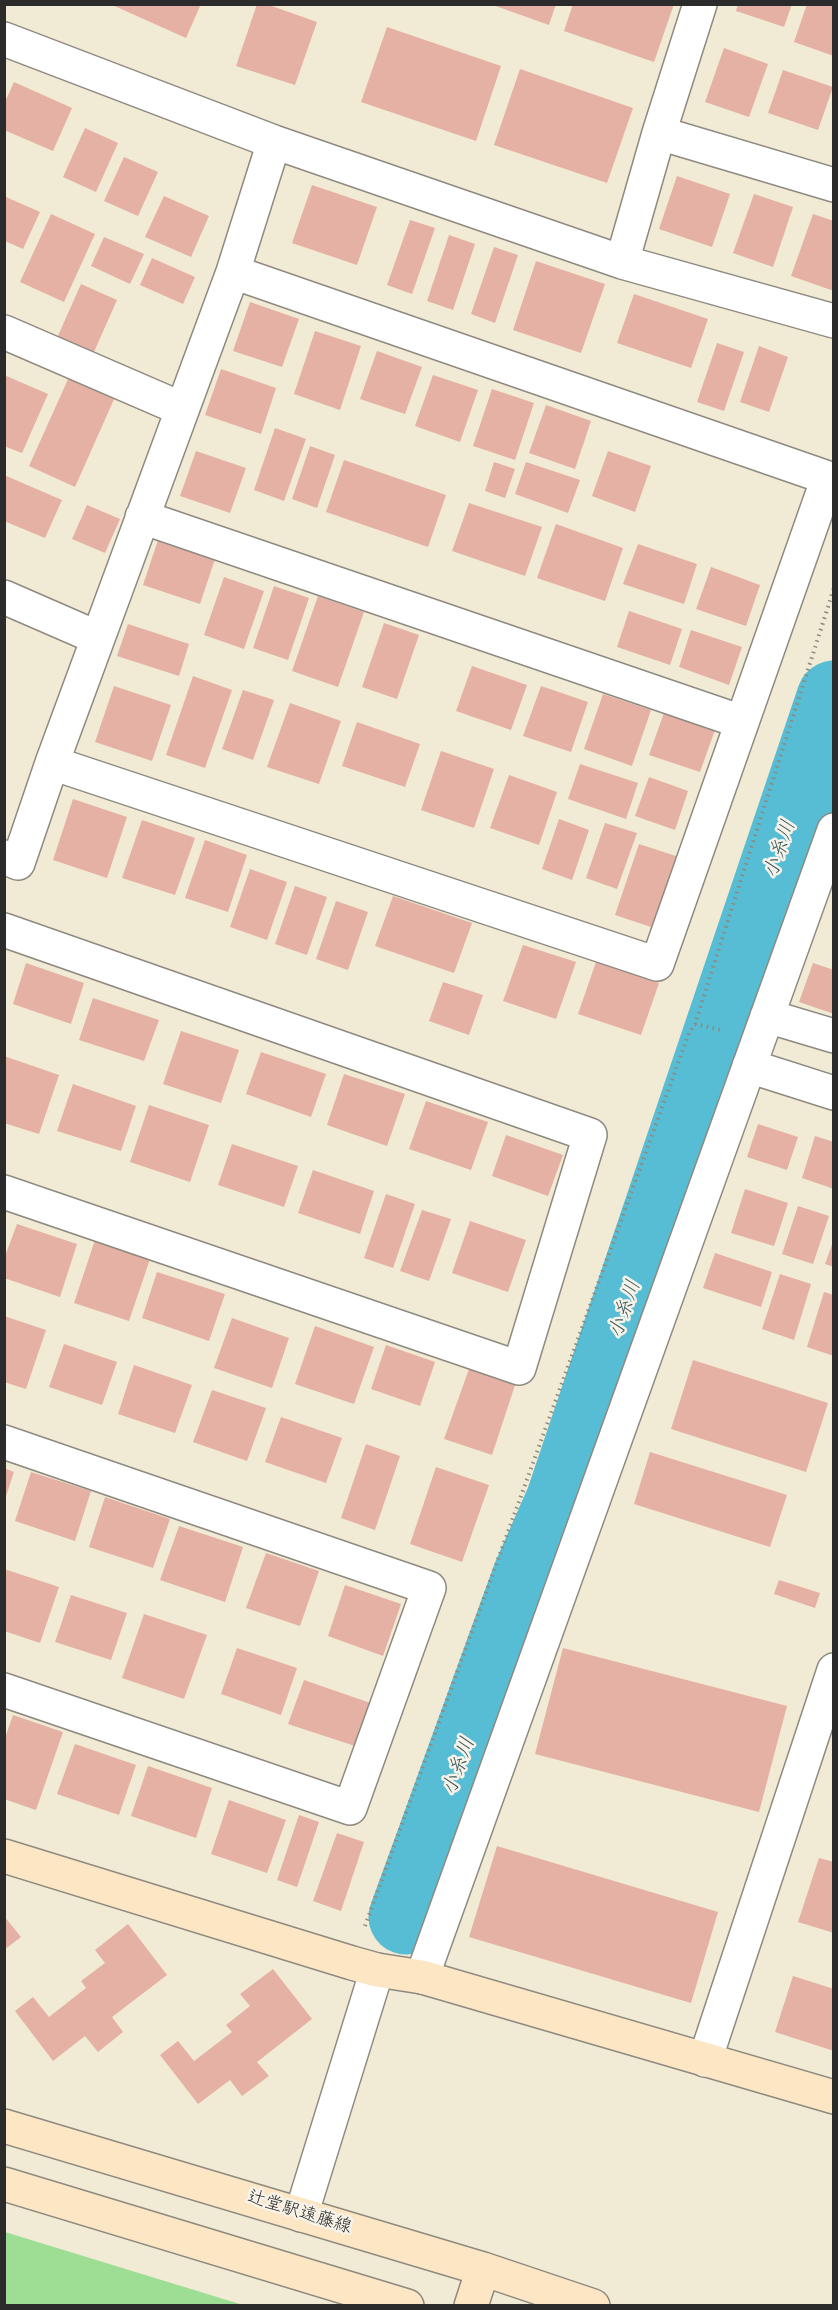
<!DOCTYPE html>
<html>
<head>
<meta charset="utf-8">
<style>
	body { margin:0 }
	#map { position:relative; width:838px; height:2310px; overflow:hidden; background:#f1ead4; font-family:"Gochi Hand",sans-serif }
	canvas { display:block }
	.frame { position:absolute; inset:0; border:6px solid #2b2b2b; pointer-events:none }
</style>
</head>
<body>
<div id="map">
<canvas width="838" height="2310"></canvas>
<div class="frame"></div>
</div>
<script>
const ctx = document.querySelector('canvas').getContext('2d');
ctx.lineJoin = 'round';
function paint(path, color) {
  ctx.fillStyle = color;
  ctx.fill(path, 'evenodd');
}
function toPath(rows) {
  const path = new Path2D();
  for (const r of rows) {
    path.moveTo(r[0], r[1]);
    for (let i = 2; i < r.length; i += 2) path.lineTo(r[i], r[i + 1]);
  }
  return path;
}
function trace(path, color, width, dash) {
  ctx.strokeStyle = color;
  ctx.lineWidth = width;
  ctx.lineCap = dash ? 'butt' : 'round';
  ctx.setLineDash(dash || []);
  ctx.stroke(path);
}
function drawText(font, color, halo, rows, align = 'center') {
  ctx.font = font + ' "Gochi Hand","Klee One",sans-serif';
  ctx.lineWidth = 5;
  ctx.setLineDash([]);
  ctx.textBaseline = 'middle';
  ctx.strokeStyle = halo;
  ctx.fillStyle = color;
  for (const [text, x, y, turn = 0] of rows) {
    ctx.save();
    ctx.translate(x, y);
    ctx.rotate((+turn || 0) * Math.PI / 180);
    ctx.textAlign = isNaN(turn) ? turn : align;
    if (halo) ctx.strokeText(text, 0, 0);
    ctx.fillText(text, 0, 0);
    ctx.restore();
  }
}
const green = toPath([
	[5,2232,243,2305,5,2305]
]);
const river = toPath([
	[406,1917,530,1576,563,1501,834,698]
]);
const building = toPath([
	[110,4,201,4,186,38],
	[257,4,266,4,317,22,295,85,236,66],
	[490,4,556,4,549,25],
	[573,4,674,4,654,62,564,31],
	[738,4,792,4,784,27,736,11],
	[807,4,834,4,834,56,794,42],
	[387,27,501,66,476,141,361,102],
	[724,48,768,64,749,117,705,102],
	[520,69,633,108,607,183,494,145],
	[783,70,833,87,818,130,768,113],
	[14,82,72,108,53,151,4,130,4,104],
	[85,128,118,143,96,192,63,177],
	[124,157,158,172,138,216,104,201],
	[677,176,730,194,712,247,659,229],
	[312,185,377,207,357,265,292,243],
	[754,194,793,207,773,267,733,253],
	[164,196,209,216,191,257,145,237],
	[6,197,40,212,23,249,5,241],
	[51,214,95,234,64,302,20,282],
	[813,214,834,221,834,291,791,276],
	[410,220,435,228,412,294,387,285],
	[449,235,475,244,453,310,427,301],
	[104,237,144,254,130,284,91,266],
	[494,247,518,255,495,323,471,314],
	[152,258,195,277,183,304,140,285],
	[536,261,605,284,581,353,513,330],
	[81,284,117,300,93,354,57,338],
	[634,294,708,319,691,368,617,343],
	[250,302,299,319,282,367,233,351],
	[315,331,361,346,340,410,294,394],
	[717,343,744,352,724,411,697,402],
	[759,346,788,357,769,412,740,402],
	[377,351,422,367,405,414,360,399],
	[221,369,276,388,261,434,205,415],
	[4,375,48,394,22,453,4,446],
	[433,375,478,390,460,442,415,426],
	[69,377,115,397,75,487,29,466],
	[492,389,534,403,515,460,473,446],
	[546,405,591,421,575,469,529,453],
	[275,428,306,439,284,501,254,490],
	[310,446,335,455,317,508,292,499],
	[196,451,246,468,230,513,180,496],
	[608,451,651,466,635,512,592,496],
	[344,460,446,495,428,547,326,512],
	[494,462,515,469,505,498,485,491],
	[526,462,580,480,568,513,515,494],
	[4,475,62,500,45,538,4,521],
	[469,503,542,527,525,576,452,551],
	[87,505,120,519,105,553,72,539],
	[556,524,623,548,605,601,537,578],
	[160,534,217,553,200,604,143,585],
	[638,544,697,564,684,604,623,584],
	[711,567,760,585,746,626,696,609],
	[224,577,264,591,244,649,204,635],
	[274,586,309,598,288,660,253,648],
	[318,596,364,612,338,687,292,671],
	[629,611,682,629,670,665,617,647],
	[384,623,419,635,397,699,362,687],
	[128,624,189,644,179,676,117,656],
	[691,630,742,647,729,685,679,667],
	[472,666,527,685,511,730,456,711],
	[193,676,232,690,205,768,166,755],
	[114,686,171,705,152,761,95,742],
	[541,686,588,702,571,752,523,736],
	[243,690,274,700,253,760,222,749],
	[603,694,651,710,632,766,584,749],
	[290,703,341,721,319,784,267,767],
	[665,710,716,727,700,772,649,755],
	[357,722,420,744,405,787,342,766],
	[441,751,494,769,474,828,421,810],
	[580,764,638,783,626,819,568,799],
	[509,775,557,792,539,845,490,828],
	[649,777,688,791,675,830,635,816],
	[73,799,127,817,107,878,53,860],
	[559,819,589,830,572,880,542,869],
	[142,820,195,838,175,895,122,878],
	[605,823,637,833,617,889,586,878],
	[205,840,247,855,228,912,185,898],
	[639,844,685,859,660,930,615,915],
	[250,869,287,882,267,940,230,927],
	[295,886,327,897,307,955,275,944],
	[393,896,472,923,454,973,375,946],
	[336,901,368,912,348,970,316,959],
	[523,945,576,962,556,1019,503,1001],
	[596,962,659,983,641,1035,578,1014],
	[26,963,84,983,71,1024,13,1004],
	[813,963,834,970,834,1014,799,1002],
	[443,982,483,995,469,1035,429,1021],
	[93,998,159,1020,144,1061,79,1040],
	[181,1031,239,1050,221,1103,163,1084],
	[261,1052,326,1074,311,1117,246,1094],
	[4,1056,59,1075,39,1134,4,1123],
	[344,1074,405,1094,387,1146,327,1125],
	[73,1084,136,1106,121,1151,57,1131],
	[426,1101,488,1122,471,1170,409,1149],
	[149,1105,209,1125,190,1182,130,1162],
	[758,1124,798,1137,787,1170,747,1157],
	[506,1135,563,1155,548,1196,492,1176],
	[815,1136,834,1142,834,1189,802,1178],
	[232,1144,298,1166,284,1207,218,1185],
	[313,1170,374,1191,360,1234,298,1213],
	[745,1189,788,1203,774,1246,731,1233],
	[386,1194,415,1204,393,1268,364,1258],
	[798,1206,829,1216,813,1264,782,1254],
	[422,1210,451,1219,429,1281,400,1271],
	[470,1221,526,1240,508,1292,452,1273],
	[17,1224,77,1244,60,1297,4,1278,4,1259],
	[96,1237,151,1256,129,1321,74,1303],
	[834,1239,834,1267,825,1264],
	[715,1253,772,1272,761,1307,703,1288],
	[157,1272,225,1294,209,1341,142,1318],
	[780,1274,811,1284,794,1340,762,1329],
	[824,1292,834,1295,834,1356,807,1347],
	[4,1316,46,1330,26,1389,4,1382],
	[232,1318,289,1338,272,1388,214,1368],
	[315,1326,374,1347,354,1404,295,1384],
	[64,1344,117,1362,102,1405,49,1387],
	[386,1345,435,1362,420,1406,371,1389],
	[693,1360,828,1403,806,1472,671,1429],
	[134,1365,192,1385,175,1433,118,1414],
	[469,1369,515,1385,492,1455,444,1439],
	[212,1390,266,1408,247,1461,193,1442],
	[281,1417,342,1438,326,1483,265,1462],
	[366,1444,400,1456,375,1530,341,1518],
	[650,1452,787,1495,770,1547,634,1504],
	[436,1467,489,1485,462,1562,410,1544],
	[4,1468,14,1472,5,1499,4,1499],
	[31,1472,91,1491,75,1541,15,1521],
	[105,1497,170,1519,153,1568,89,1547],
	[179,1526,243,1547,225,1602,160,1580],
	[266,1553,319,1571,300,1626,246,1608],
	[4,1569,59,1587,40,1643,4,1631],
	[779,1580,820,1593,815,1608,774,1594],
	[345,1585,401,1604,383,1656,328,1636],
	[71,1595,127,1613,111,1660,55,1642],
	[144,1614,207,1635,184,1699,122,1678],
	[237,1648,297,1668,281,1715,221,1694],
	[563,1648,787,1706,759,1812,535,1754],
	[304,1680,379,1706,364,1749,288,1724],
	[13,1715,63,1732,36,1810,4,1799,4,1741],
	[75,1744,136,1765,119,1815,57,1794],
	[148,1766,212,1788,196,1838,131,1816],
	[229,1800,286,1820,267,1873,211,1854],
	[299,1815,319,1822,297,1887,277,1880],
	[337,1833,364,1842,341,1911,313,1901],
	[497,1846,718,1912,691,2003,469,1937],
	[819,1858,834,1862,834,1933,798,1922],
	[4,1916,21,1937,4,1950],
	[128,1924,167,1975,112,2017,123,2032,98,2052,85,2036,53,2061,15,2011,33,1997,49,2017,86,1988,81,1981,105,1963,95,1950],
	[273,1969,312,2019,257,2062,269,2076,242,2096,230,2080,198,2104,160,2055,178,2041,194,2061,232,2032,226,2025,250,2006,240,1994],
	[793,1976,834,1989,834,2051,775,2032]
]);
const path = toPath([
	[695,1024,721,1030],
	[365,1926,689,1033,695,1024,834,588]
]);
const street = toPath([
	[4,39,274,142,622,262,834,321],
	[659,133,834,185],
	[622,262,659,133,700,4],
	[4,332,182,409],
	[142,517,742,722],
	[4,597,98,638],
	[52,763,657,964,828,478,233,272],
	[4,857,18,863,52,763,233,272,274,142],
	[4,930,590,1135,519,1368,4,1192],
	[767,1016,834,1036],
	[749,1066,834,1093],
	[4,1442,429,1588,350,1808,4,1690],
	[422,1977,834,830],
	[705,2060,834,1670],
	[301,2215,377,1970]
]);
const secondary = toPath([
	[4,1856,352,1963,377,1970,422,1977,834,2097],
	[4,2126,483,2269,593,2306],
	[4,2184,407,2306],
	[471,2306,483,2269]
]);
const streetNames = [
	["辻堂駅遠藤線",299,2214,17]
];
const waterNames = [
	["小糸川",782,850,-71],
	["小糸川",627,1310,-71],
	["小糸川",461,1767,-70]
];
paint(green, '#9dde94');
trace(river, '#56bdd4', 75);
paint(building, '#e5b1a5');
trace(street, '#8e8a80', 36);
trace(secondary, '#8e8a80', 36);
trace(path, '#8e8a80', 4, [1.5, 4.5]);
trace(street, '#fff', 33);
trace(secondary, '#fce6c4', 33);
drawText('18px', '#2b2b2b', '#f7f3e8', streetNames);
drawText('italic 20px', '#38575e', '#f7f3e8', waterNames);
</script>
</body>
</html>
